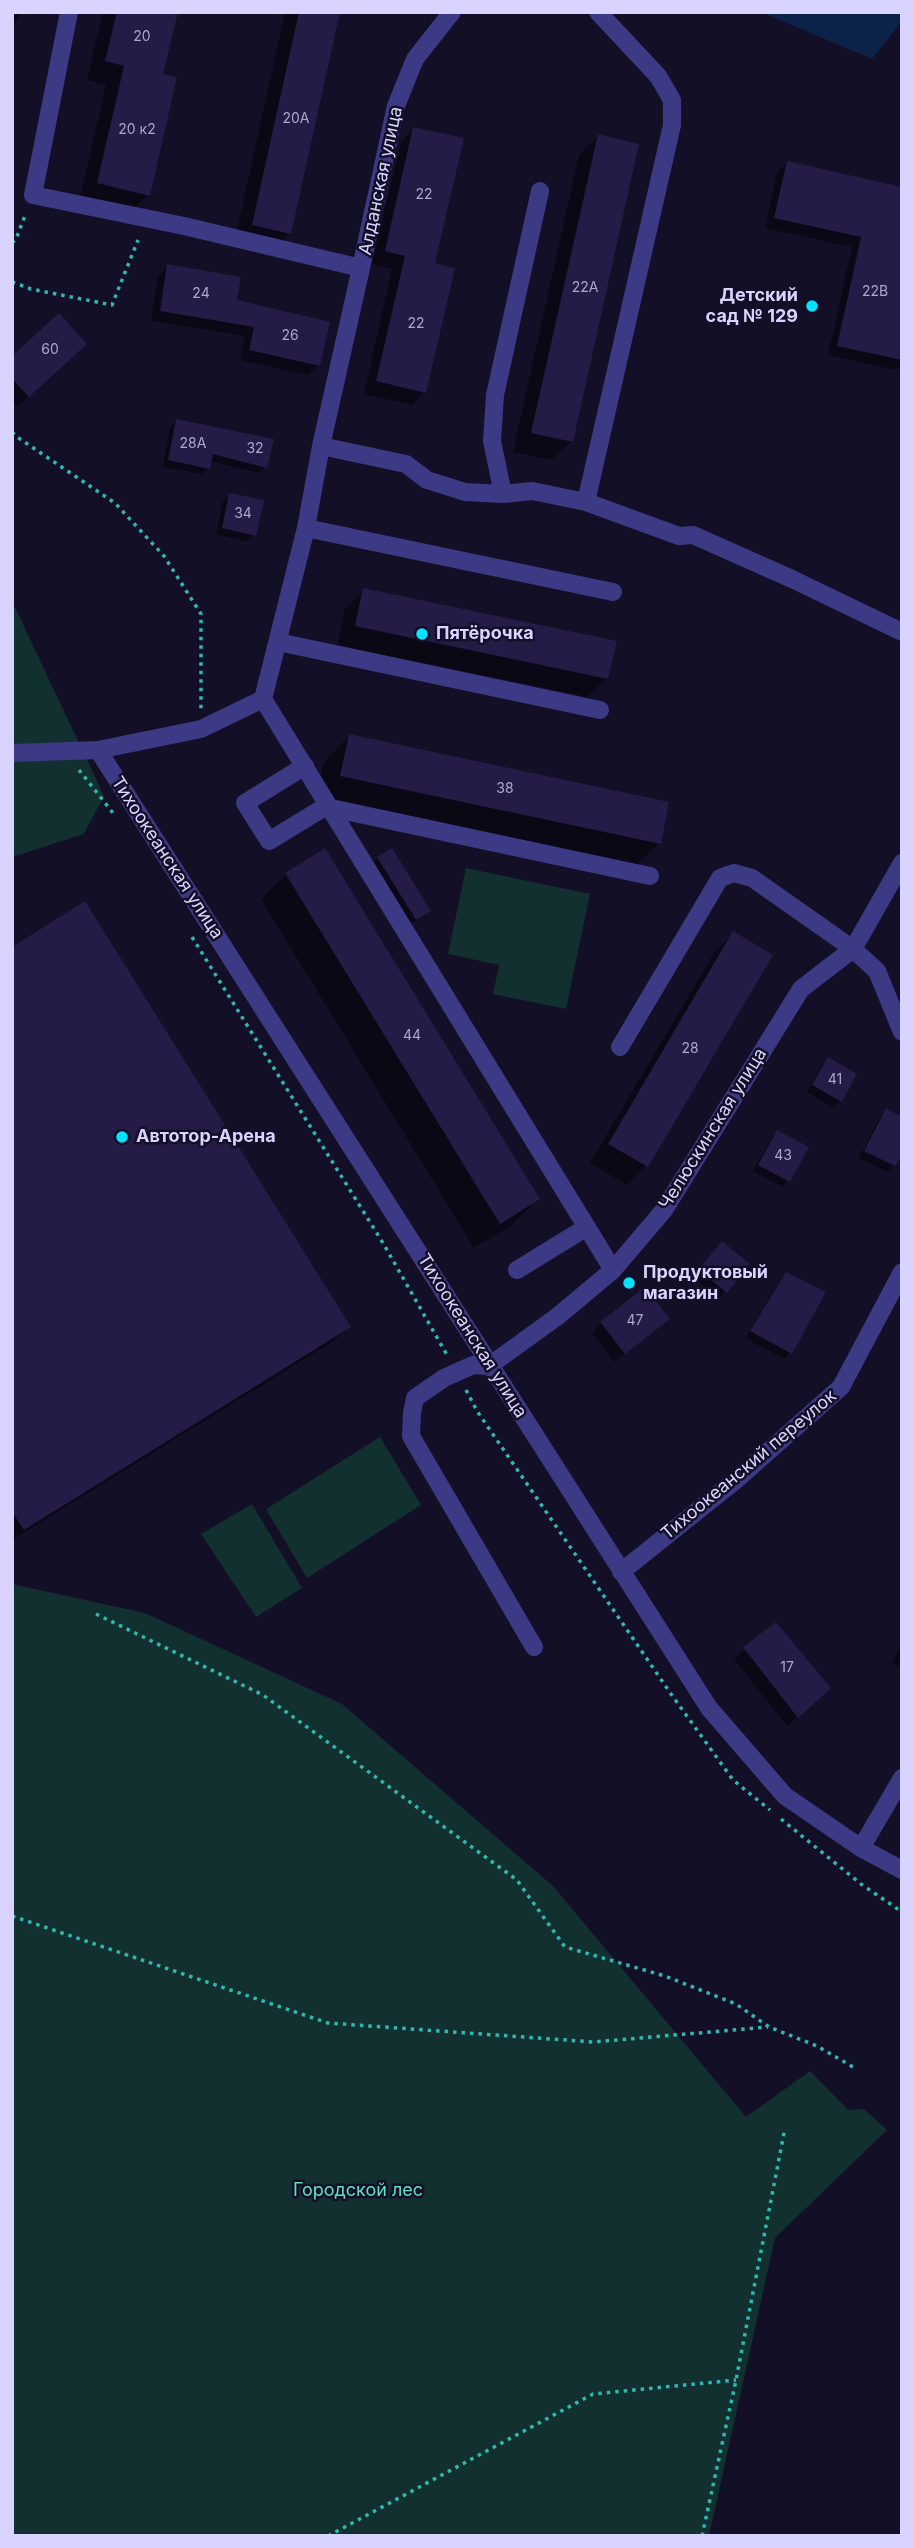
<!DOCTYPE html>
<html>
<head>
<meta charset="utf-8">
<style>
	body { margin:0 }
	#map { position:relative; width:914px; height:2548px; overflow:hidden; background:#130f26; font-family:Inter,sans-serif }
	canvas { display:block }
	.frame { position:absolute; inset:0; border:14px solid #d9d4ff; pointer-events:none }
</style>
</head>
<body>
<div id="map">
<canvas width="914" height="2548"></canvas>
<div class="frame"></div>
</div>
<script>
const ctx = document.querySelector('canvas').getContext('2d');
ctx.lineJoin = 'round';
function paint(path, color) {
  ctx.fillStyle = color;
  ctx.fill(path, 'evenodd');
}
function toPath(rows) {
  const path = new Path2D();
  for (const r of rows) {
    path.moveTo(r[0], r[1]);
    for (let i = 2; i < r.length; i += 2) path.lineTo(r[i], r[i + 1]);
  }
  return path;
}
function trace(path, color, width, dash) {
  ctx.strokeStyle = color;
  ctx.lineWidth = width;
  ctx.lineCap = dash ? 'butt' : 'round';
  ctx.setLineDash(dash || []);
  ctx.stroke(path);
}
function drawText(font, color, halo, rows, align = 'center') {
  ctx.font = font + ' Inter,sans-serif';
  ctx.lineWidth = 5;
  ctx.setLineDash([]);
  ctx.textBaseline = 'middle';
  ctx.strokeStyle = halo;
  ctx.fillStyle = color;
  for (const [text, x, y, turn = 0] of rows) {
    ctx.save();
    ctx.translate(x, y);
    ctx.rotate((+turn || 0) * Math.PI / 180);
    ctx.textAlign = isNaN(turn) ? turn : align;
    if (halo) ctx.strokeText(text, 0, 0);
    ctx.fillText(text, 0, 0);
    ctx.restore();
  }
}
const green = toPath([
	[12,601,104,796,84,834,12,857],
	[466,868,590,894,566,1009,493,994,499,965,448,954],
	[380,1437,421,1505,307,1578,266,1509],
	[252,1504,302,1588,256,1617,201,1534],
	[12,1584,145,1613,342,1704,553,1886,746,2117,810,2071,848,2110,864,2109,887,2130,775,2238,709,2536,12,2536]
]);
const water = toPath([
	[761,12,902,12,902,21,872,59]
]);
const shadow = toPath([
	[12,12,19,12,17,20,12,25],
	[103,12,177,12,161,76,148,195,129,214,79,202,106,85,87,80],
	[285,12,338,12,290,233,271,252,234,244],
	[414,128,433,264,425,392,412,405,364,394,392,269,372,264,401,142],
	[598,136,571,441,552,460,513,452,579,155],
	[787,163,902,188,902,364,896,370,828,355,852,247,765,228,777,173],
	[168,266,235,302,318,365,308,375,240,360,245,336,151,321,158,276],
	[75,354,18,406,12,400,12,358],
	[177,421,266,467,259,473,210,461,209,468,202,474,163,467,170,427],
	[229,495,254,535,248,542,216,534,223,501],
	[364,590,607,678,588,697,337,645,345,609],
	[349,736,659,843,634,868,316,801,324,762],
	[378,858,428,911,422,917,409,925,372,865],
	[286,874,538,1199,512,1225,474,1248,261,899],
	[733,934,770,955,646,1166,627,1185,590,1163,714,953],
	[12,949,348,1326,335,1340,12,1540],
	[828,1060,855,1075,840,1101,834,1108,807,1092,822,1066],
	[887,1111,894,1165,887,1172,859,1158,880,1117],
	[777,1132,789,1181,783,1187,753,1171,771,1138],
	[716,1250,748,1265,719,1298,693,1278],
	[786,1274,790,1353,784,1359,745,1338,780,1281],
	[667,1319,614,1362,592,1333,601,1323],
	[776,1625,819,1698,787,1726,734,1659],
	[902,1642,902,1667,892,1663]
]);
const building = toPath([
	[117,12,178,12,163,74,177,77,150,196,97,183,124,66,105,61],
	[299,12,340,12,291,234,252,225],
	[413,127,464,138,435,263,455,268,426,393,376,381,405,256,385,251],
	[598,134,639,144,573,442,531,433],
	[787,161,902,187,902,360,837,346,861,237,774,218],
	[167,264,241,277,237,300,330,322,320,366,249,350,254,327,160,311],
	[59,313,87,344,29,397,12,379,12,356],
	[176,419,274,439,267,468,213,454,210,469,168,460],
	[229,493,264,500,256,536,222,528],
	[363,588,617,641,608,679,355,626],
	[349,734,669,802,661,844,340,776],
	[325,848,540,1199,500,1224,285,873],
	[392,848,431,911,416,920,377,857],
	[85,901,351,1327,24,1530,12,1512,12,947],
	[733,931,773,955,648,1167,608,1144],
	[828,1057,857,1074,842,1102,812,1085],
	[886,1108,902,1117,902,1156,895,1166,864,1151],
	[777,1130,809,1147,790,1182,758,1165],
	[722,1241,750,1264,727,1293,698,1270],
	[786,1272,826,1292,792,1354,750,1331],
	[645,1287,670,1319,625,1354,600,1322],
	[776,1622,831,1688,798,1718,743,1647]
]);
const path = toPath([
	[12,243,16,239,26,213],
	[12,282,31,289,112,305,138,240],
	[12,432,17,437,115,503,164,556,201,614,201,710],
	[79,770,113,813],
	[192,937,383,1243,447,1355],
	[466,1390,477,1411,671,1694,733,1780,770,1810],
	[96,1614,263,1695,517,1880,565,1947,665,1976,736,2004,769,2027,817,2046,853,2067],
	[781,1819,861,1884,902,1912],
	[12,1916,328,2023,593,2042,768,2027],
	[328,2536,593,2394,736,2380],
	[702,2536,736,2380,785,2128]
]);
const minor = toPath([
	[69,12,33,195,184,226,361,268,396,106,415,59,452,12],
	[361,268,321,446,306,528,263,699,613,1270],
	[321,446,406,464,427,480,465,492,503,494,532,491,586,502,672,125,672,100,658,76,598,12],
	[503,494,492,441,495,395,540,191],
	[586,502,679,536,693,535,792,579,902,632],
	[306,528,613,592],
	[278,642,600,710],
	[98,750,709,1708,785,1796,861,1848,902,1870],
	[12,753,98,750,201,729,263,699],
	[305,766,245,803,269,841,328,805],
	[331,808,650,876],
	[620,1047,720,878,734,873,752,878,853,949,877,971,902,1032],
	[517,1270,587,1227],
	[489,1366,558,1316,613,1270,664,1210,801,989,853,949,902,863],
	[489,1366,473,1365,444,1378,415,1398,412,1413,411,1436,534,1647],
	[621,1572,736,1480,841,1387,902,1272],
	[861,1848,902,1778]
]);
const markers = [
	[812,306,7,"#00e5ff"],
	[422,634,7,"#00e5ff"],
	[122,1137,7,"#00e5ff"],
	[629,1283,7,"#00e5ff"]
];
const numberNames = [
	["20",142,37],
	["20А",296,119],
	["20 к2",137,130],
	["22",424,195],
	["22А",585,288],
	["22В",875,292],
	["24",201,294],
	["22",416,324],
	["26",290,336],
	["60",50,350],
	["28А",193,444],
	["32",255,449],
	["34",243,514],
	["38",505,789],
	["44",412,1036],
	["28",690,1049],
	["41",835,1080],
	["43",783,1156],
	["47",635,1321],
	["17",787,1668]
];
const streetNames = [
	["Алданская улица",381,181,-78],
	["Тихоокеанская улица",167,858,57],
	["Челюскинская улица",713,1129,-58],
	["Тихоокеанская улица",472,1336,58],
	["Тихоокеанский переулок",749,1465,-40]
];
const poiNames = [
	["Детский",798,296,"right"],
	["сад № 129",798,317,"right"],
	["Пятёрочка",436,634],
	["Автотор-Арена",136,1137],
	["Продуктовый",643,1273],
	["магазин",643,1294]
];
const parkNames = [
	["Городской лес",358,2191]
];
paint(green, '#12302f');
paint(water, '#0c2248');
paint(shadow, '#0007');
paint(building, '#241b47');
trace(path, '#2fb8b0', 3.5, [3.5, 5]);
trace(minor, '#3d3a85', 18);
for (const [x, y, r, color] of markers) {
  const dot = new Path2D();
  dot.arc(x, y, r, 0, 2 * Math.PI);
  ctx.fillStyle = color;
  ctx.fill(dot);
  trace(dot, '#130f26', 2.5);
}
drawText('14px', '#aca6d1', null, numberNames);
drawText('18px', '#d9d4ff', '#130f26', streetNames);
drawText('bold 18px', '#d9d4ff', '#130f26', poiNames, 'left');
drawText('18px', '#5fe0c0', '#130f26', parkNames);
</script>
</body>
</html>
